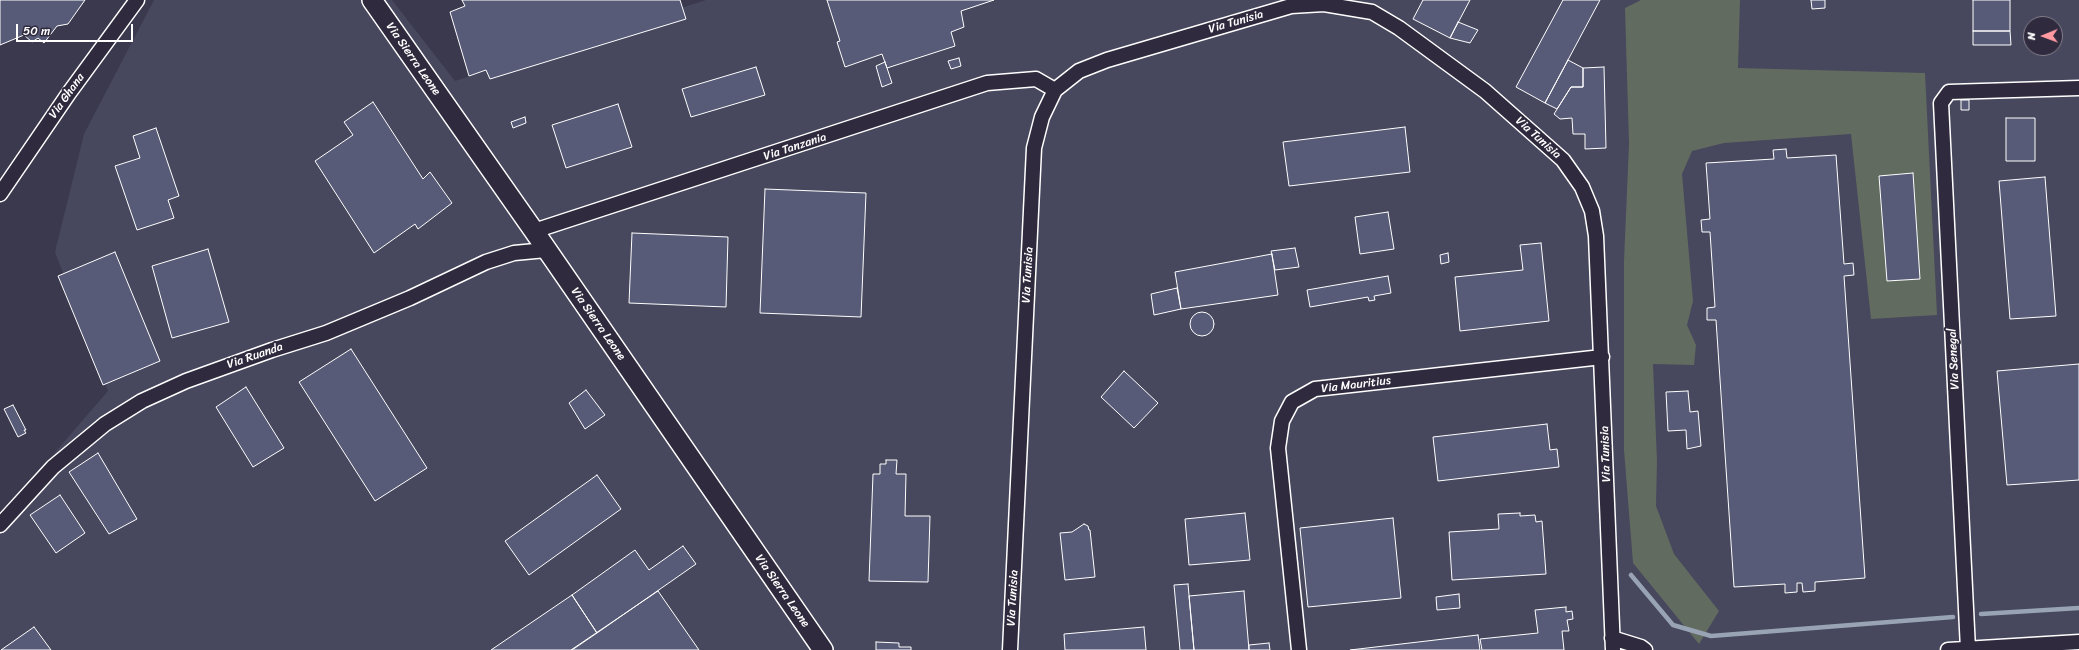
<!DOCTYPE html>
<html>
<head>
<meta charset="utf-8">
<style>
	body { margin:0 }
	#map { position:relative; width:2079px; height:650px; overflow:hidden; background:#3b394e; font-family:Sriracha,sans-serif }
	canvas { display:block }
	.north { position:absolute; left:2023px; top:16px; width:40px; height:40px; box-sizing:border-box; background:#2f2a3d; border:1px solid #827f8b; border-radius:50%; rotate:269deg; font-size:11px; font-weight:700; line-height:16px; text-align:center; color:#fff }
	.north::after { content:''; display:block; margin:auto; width:14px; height:18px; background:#ff9aa2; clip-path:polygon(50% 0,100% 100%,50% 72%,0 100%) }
	.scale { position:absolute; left:16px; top:24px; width:117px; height:18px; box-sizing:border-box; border:2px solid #fff; border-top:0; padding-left:5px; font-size:12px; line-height:14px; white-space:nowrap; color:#fff; -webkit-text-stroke:3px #2f2a3d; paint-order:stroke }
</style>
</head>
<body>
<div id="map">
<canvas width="2079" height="650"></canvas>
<div class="north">N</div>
<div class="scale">50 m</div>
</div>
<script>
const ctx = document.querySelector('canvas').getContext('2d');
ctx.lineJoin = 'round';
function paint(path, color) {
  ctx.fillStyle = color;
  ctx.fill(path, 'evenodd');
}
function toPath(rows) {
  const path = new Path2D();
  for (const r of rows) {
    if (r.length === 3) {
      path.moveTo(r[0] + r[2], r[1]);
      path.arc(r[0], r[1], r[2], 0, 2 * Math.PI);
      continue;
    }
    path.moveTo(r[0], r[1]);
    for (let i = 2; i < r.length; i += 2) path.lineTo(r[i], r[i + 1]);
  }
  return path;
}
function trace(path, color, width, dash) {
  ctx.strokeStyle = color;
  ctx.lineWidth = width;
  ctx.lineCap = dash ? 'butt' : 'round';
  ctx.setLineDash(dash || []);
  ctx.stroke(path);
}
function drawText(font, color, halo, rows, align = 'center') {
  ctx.font = font + ' Sriracha,sans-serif';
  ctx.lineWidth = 4;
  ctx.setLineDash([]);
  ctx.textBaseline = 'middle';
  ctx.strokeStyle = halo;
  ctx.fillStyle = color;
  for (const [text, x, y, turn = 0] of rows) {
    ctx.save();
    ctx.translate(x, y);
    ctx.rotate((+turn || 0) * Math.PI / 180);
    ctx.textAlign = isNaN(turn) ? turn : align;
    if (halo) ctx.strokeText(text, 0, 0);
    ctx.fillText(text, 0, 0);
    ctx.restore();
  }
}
const built = toPath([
	[154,0,392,0,455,81,706,0,2079,0,2079,650,0,650,0,516,108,391,55,252,84,134],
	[2031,24,2055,24,2055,48,2031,48]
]);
const green = toPath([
	[1641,0,1740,0,1738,68,1925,73,1937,315,1871,319,1851,134,1724,143,1692,151,1682,174,1693,301,1687,325,1696,345,1694,365,1653,364,1657,461,1656,506,1674,554,1719,611,1699,644,1633,563,1624,450,1624,261,1629,144,1625,8]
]);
const stream = toPath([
	[1631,575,1673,625,1711,636,1953,617],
	[1981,614,2079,608]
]);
const building = toPath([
	[0,0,85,0,68,24,57,26,44,43,38,38,32,42,24,35,0,45,0,0],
	[462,0,680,0,686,19,490,79,486,70,469,76,450,12,465,6,462,0],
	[827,0,994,0,961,11,964,27,951,32,955,46,887,68,882,54,845,67,837,42,840,41,827,0],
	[1423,0,1470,0,1450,38,1413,19,1423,0],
	[1563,0,1600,0,1545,103,1516,87,1563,0],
	[1811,0,1825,0,1825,8,1812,9,1811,0],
	[1973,0,2010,0,2010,31,1973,31,1973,0],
	[1458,22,1478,30,1470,43,1450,38,1458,22],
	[1973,31,2010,31,2011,45,1973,45,1973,31],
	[959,58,961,66,951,69,948,61,959,58],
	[1568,60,1583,68,1583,87,1571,87,1557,109,1545,103,1568,60],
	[885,62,892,83,882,87,876,66,885,62],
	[756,67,765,95,691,117,682,89,756,67],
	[1604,67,1606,148,1585,149,1585,134,1573,134,1572,118,1560,119,1554,114,1571,87,1583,87,1583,68,1604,67],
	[1961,100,1969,100,1969,110,1961,110,1961,100],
	[373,102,423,179,430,172,452,203,418,229,415,224,374,253,315,161,353,135,344,122,373,102],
	[618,104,632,147,566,168,552,125,618,104],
	[525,117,526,123,513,128,511,122,525,117],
	[2006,118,2035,118,2035,161,2006,161,2006,118],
	[1405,127,1410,172,1289,186,1283,142,1405,127],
	[156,128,179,196,168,200,174,218,137,230,115,166,140,158,133,136,156,128],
	[1786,149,1787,158,1836,155,1844,264,1853,263,1854,275,1844,276,1865,578,1815,582,1815,591,1803,592,1802,583,1797,583,1797,592,1785,593,1785,584,1734,587,1716,320,1707,320,1707,308,1715,307,1710,232,1702,232,1701,220,1710,219,1706,163,1774,159,1773,150,1786,149],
	[1913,173,1920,279,1887,281,1879,176,1913,173],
	[2045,177,2056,316,2010,319,1999,181,2045,177],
	[765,189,866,193,861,317,760,313,765,189],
	[1388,212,1394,249,1360,254,1355,217,1388,212],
	[632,233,728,237,726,307,629,303,632,233],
	[1541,243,1549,321,1460,331,1455,277,1523,270,1520,245,1541,243],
	[1295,248,1299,267,1275,270,1271,251,1295,248],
	[208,249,229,322,172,338,152,266,208,249],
	[115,252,160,361,103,385,58,276,115,252],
	[1448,253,1449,262,1441,264,1440,255,1448,253],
	[1272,254,1278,295,1181,309,1175,272,1272,254],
	[1388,276,1391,293,1374,296,1375,300,1369,301,1368,297,1310,307,1307,290,1388,276],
	[1177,288,1181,309,1154,315,1151,294,1177,288],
	[1202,324,12],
	[351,349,427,468,375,501,299,382,351,349],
	[2079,364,2079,480,2007,485,1997,371,2079,364],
	[1124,371,1158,403,1134,428,1101,397,1124,371],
	[246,387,284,448,253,467,216,407,246,387],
	[586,390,605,415,585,429,569,403,586,390],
	[1688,391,1690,412,1698,411,1701,446,1687,449,1686,430,1668,431,1666,392,1688,391],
	[13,405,26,430,24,430,26,433,18,437,4,409,13,405],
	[1547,424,1550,450,1557,449,1559,467,1438,481,1433,437,1547,424],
	[98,453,137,519,109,534,69,472,98,453],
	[886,460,897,460,896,474,906,474,905,516,930,516,928,582,869,581,873,474,880,474,880,464,886,464,886,460],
	[597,475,621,509,529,575,505,541,597,475],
	[60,495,85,533,56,553,30,515,60,495],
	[1245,513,1250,560,1189,565,1185,519,1245,513],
	[1520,513,1520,516,1535,515,1536,522,1542,521,1546,574,1452,580,1449,532,1499,529,1498,514,1520,513],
	[1393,518,1401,598,1308,607,1300,528,1393,518],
	[1084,524,1088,526,1089,530,1090,530,1095,577,1065,580,1060,533,1072,532,1084,524],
	[683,546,696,564,597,633,572,595,635,550,649,570,683,546],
	[1188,584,1194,650,1180,650,1174,585,1188,584],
	[658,591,699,650,571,650,658,591],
	[1244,591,1249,650,1194,650,1189,596,1244,591],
	[1459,594,1460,608,1437,610,1436,597,1459,594],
	[572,595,597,633,572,650,491,650,572,595],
	[1566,607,1566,612,1572,611,1573,619,1567,620,1569,631,1562,631,1564,650,1482,650,1480,639,1538,633,1535,610,1566,607],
	[34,627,51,650,1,650,34,627],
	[1144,627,1146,650,1065,650,1064,634,1144,627],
	[1478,635,1480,650,1350,650,1478,635],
	[876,642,899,643,899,647,911,647,911,650,876,650,876,642],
	[1269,643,1270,650,1249,650,1249,645,1269,643]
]);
const street = toPath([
	[0,194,69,93,137,0],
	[534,231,987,83,1036,79,1055,90],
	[0,525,53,467,105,424,142,401,186,381,272,350,326,333,410,298,486,262,514,253,546,250],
	[1612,638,1641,647,1645,650],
	[1968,649,1941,103,1949,92,2079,88],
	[1010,650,1034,148,1042,117,1055,90,1079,71,1107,60,1291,6,1324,4,1372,12,1399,28,1485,91,1563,160,1582,187,1592,211,1596,236,1613,650],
	[1299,650,1278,448,1282,421,1292,402,1315,389,1602,357],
	[1948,650,2079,642]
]);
const secondary = toPath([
	[372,0,534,231,823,650]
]);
const streetNames = [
	["Via Tunisia",1236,22,-16],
	["Via Sierra Leone",413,59,55],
	["Via Ghana",67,96,-55],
	["Via Tunisia",1538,138,42],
	["Via Tanzania",795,147,-18],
	["Via Tunisia",1028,275,-87],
	["Via Sierra Leone",598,324,55],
	["Via Ruanda",255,356,-19],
	["Via Senegal",1954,359,-93],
	["Via Mauritius",1356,385,-7],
	["Via Tunisia",1606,454,-92],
	["Via Sierra Leone",782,591,55],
	["Via Tunisia",1013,598,-87]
];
paint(built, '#47475d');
paint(green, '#626b5f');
trace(stream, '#98a4b3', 4.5);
paint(building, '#575b77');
trace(building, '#fff', 1);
trace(street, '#fff', 17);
trace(secondary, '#fff', 22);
trace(street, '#2f2a3d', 14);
trace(secondary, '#2f2a3d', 19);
drawText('12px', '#fff', '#2f2a3d', streetNames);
</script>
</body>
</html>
